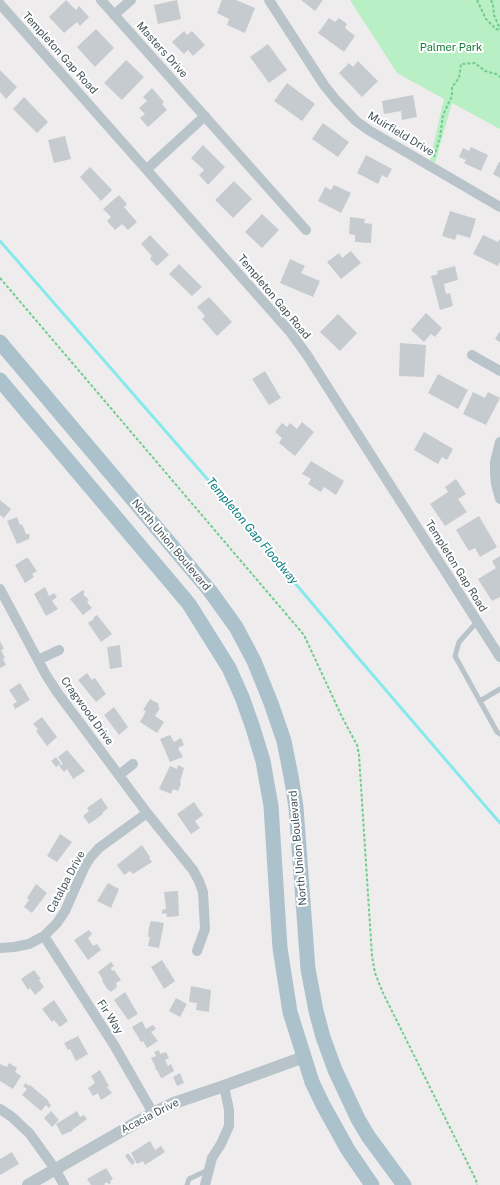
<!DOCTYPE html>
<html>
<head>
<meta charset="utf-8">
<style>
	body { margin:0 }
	canvas { display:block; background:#efeced }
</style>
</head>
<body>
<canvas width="500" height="1185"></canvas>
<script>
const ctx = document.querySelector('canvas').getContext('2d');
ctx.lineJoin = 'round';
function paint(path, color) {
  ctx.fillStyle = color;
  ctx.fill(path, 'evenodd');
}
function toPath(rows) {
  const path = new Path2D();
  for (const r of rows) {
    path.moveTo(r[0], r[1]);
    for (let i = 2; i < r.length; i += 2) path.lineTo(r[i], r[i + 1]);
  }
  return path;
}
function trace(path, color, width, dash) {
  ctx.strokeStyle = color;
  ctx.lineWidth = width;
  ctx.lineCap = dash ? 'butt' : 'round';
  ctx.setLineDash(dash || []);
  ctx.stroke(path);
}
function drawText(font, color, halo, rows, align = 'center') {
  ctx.font = font + ' "Public Sans",sans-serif';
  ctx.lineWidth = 4;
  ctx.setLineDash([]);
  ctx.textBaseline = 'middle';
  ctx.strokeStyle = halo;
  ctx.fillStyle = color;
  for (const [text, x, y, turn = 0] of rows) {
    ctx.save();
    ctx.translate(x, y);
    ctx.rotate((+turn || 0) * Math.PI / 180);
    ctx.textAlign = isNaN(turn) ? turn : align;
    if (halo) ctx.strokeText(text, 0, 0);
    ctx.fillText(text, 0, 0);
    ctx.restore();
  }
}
const green = toPath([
	[350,0,500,0,500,129,452,103,435,163,430,160,444,99,397,73]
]);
const stream = toPath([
	[0,241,209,481,354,653,500,823]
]);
const building = toPath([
	[66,0,76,10,79,6,89,17,80,26,77,22,64,33,49,17],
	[177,0,181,19,158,24,154,5],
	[222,0,236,0,255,8,245,33,227,25,229,19,217,13],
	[301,0,323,0,315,11],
	[329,18,335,22,339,18,347,24,345,28,355,36,344,52,318,33],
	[96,29,114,48,95,67,77,47],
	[184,31,187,35,192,31,205,45,193,56,188,50,184,54,172,42],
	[268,44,287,70,269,83,250,57],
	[126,60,144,77,122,100,104,83],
	[358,61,378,81,362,97,339,73,349,63,353,67],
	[0,70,17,87,6,99,0,92],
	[287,83,315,104,302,121,274,101],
	[152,88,164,102,162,104,167,110,148,127,140,118,145,114,139,108,147,101,143,97],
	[413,95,417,117,402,120,401,111,384,114,382,101],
	[24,97,48,122,37,133,13,109],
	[323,123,349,142,338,157,312,139],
	[65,136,71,159,54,163,48,140],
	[203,145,225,167,208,185,199,175,204,170,191,158],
	[471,147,488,155,481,171,464,163,466,160,459,157,463,148,469,151],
	[366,155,392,169,387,178,382,175,378,184,357,173],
	[499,162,500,162,500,178,493,174],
	[90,167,112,190,101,201,80,177],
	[234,181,252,199,233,218,215,200],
	[334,185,351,193,341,213,318,201,325,187,331,190],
	[119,195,127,204,124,207,137,222,128,230,122,224,115,230,107,221,111,217,103,209],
	[450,211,476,219,470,238,457,234,455,240,442,236],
	[262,214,279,230,262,248,245,232],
	[350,217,365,219,364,223,372,224,371,243,355,242,355,235,349,234],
	[150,235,169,255,157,266,150,259,152,256,141,244],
	[483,235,498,242,500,239,500,262,498,266,473,254],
	[351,251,361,263,341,279,327,262,339,253,342,258],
	[290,259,305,266,301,273,320,281,313,297,280,283],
	[179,264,202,287,192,296,169,274],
	[455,266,458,280,444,284,446,294,450,293,453,306,440,310,431,276,438,274,437,271],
	[209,297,232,322,217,336,202,319,205,316,197,307],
	[426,313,442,328,435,337,431,334,424,342,411,330],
	[338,314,357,333,340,351,320,332],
	[500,331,500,342,495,339],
	[400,343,426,345,424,377,399,376],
	[265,371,281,398,269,405,252,379],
	[438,374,468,390,458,409,428,393],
	[473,392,485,398,488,392,500,398,486,425,463,414],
	[302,422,314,432,295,456,279,443,282,438,275,432,282,423,287,427,290,423,297,429],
	[424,432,453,449,447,460,442,457,438,464,414,450],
	[311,461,344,481,336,495,324,487,321,492,308,484,311,479,302,474],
	[456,479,466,494,458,499,467,512,445,526,430,504,448,492,445,487],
	[0,500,11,509,4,518,0,515],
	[479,516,497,547,480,557,475,548,469,551,456,530],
	[17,517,20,525,22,524,26,534,29,534,30,536,29,537,29,539,17,544,7,521],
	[500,556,500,597,492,601,478,579,496,568,492,561],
	[26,558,28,558,37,571,32,574,34,577,25,583,15,565],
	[45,587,49,596,54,593,57,597,52,601,58,609,46,616,34,594],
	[83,590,85,592,83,594,89,600,87,602,92,608,83,615,70,599],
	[97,615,112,634,101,642,88,623,94,619,93,618],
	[0,641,4,649,1,650,5,658,3,659,6,665,0,668],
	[120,645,122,667,110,669,107,647],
	[87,673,92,680,95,678,106,694,96,702,78,680],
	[20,683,30,700,15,709,13,704,17,702,9,690],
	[150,699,159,704,158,707,160,708,155,716,164,722,157,733,140,722,146,711,143,710],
	[114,707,128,727,119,735,104,715],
	[42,717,57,737,47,746,36,731,38,729,33,724],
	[170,735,174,742,181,738,184,745,178,748,183,757,170,762,160,739],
	[67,750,85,771,73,779,67,769,64,772,59,766,63,764,58,757],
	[56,757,61,764,56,767,51,761],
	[178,765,184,768,180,782,181,784,178,791,173,789,171,794,159,789,170,766,177,769],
	[101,798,108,808,102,813,103,814,89,824,83,816,89,811,87,808],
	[194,802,203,815,195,821,200,828,191,834,177,814],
	[60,834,72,842,57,862,47,856],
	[142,845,150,857,149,858,152,862,133,874,130,871,124,875,117,865],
	[108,883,119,889,111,908,97,901],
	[36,884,47,893,32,913,24,907,29,900,27,898],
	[178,891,179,916,167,917,166,913,162,914,162,910,166,909,164,892],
	[151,921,164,923,159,948,148,946,150,937,148,937,149,927],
	[89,930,92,934,88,938,93,946,97,944,101,950,88,960,74,940],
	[162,960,175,981,164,989,151,967],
	[111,962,114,966,111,968,112,971,114,970,121,980,116,983,117,987,111,992,109,990,108,990,102,981,103,980,98,972],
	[34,970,41,979,39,980,44,987,35,995,30,988,28,990,21,979],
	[191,986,211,990,209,1012,196,1010,197,1003,189,1002],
	[125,992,138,1014,128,1020,114,1000],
	[176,998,187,1004,180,1017,169,1011],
	[54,1000,68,1021,60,1027,54,1020,52,1022,42,1009],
	[142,1021,146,1029,153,1025,156,1029,151,1032,158,1041,147,1048,143,1041,141,1042,132,1027],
	[78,1036,88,1054,76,1061,70,1049,68,1050,64,1043],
	[159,1050,160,1054,166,1052,169,1058,165,1060,168,1066,171,1064,174,1071,162,1078,161,1078,157,1070,156,1070,155,1069,156,1068,151,1058,156,1056,154,1052],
	[9,1063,17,1068,15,1072,21,1076,13,1089,0,1081,0,1064,7,1067],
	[100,1070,109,1086,107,1087,112,1093,101,1100,98,1093,93,1096,88,1088,95,1083,91,1076],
	[180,1073,184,1083,177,1086,173,1077],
	[26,1083,29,1086,30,1085,49,1101,48,1102,51,1105,49,1108,46,1105,41,1111,22,1095,27,1089,23,1086],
	[51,1111,59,1120,52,1127,44,1118],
	[77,1111,80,1117,84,1115,87,1119,72,1130,72,1131,62,1135,56,1124],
	[150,1141,155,1150,161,1146,165,1152,145,1165,143,1161,137,1164,131,1153],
	[12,1152,19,1164,0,1175,0,1159],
	[128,1153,135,1162,132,1165,125,1156],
	[106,1168,113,1179,110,1181,111,1183,108,1184,107,1182,104,1184,105,1185,91,1185,87,1179]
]);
const path = toPath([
	[477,0,486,19,496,29,500,30],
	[491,0,493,5,494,15,500,29],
	[434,157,440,137,443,115,452,96,452,87,459,78,461,64,475,63,485,71,496,74,500,77],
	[0,278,304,635,342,717,357,745,359,755,372,956,375,973,383,993,476,1180,477,1185]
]);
const service = toPath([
	[477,622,459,642,455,656,497,732,500,734],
	[480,701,500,689],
	[187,1185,189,1179,208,1170]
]);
const minor = toPath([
	[101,0,306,230],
	[269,0,324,85,336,100,356,121,370,131,500,207],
	[0,4,291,333,307,355,500,657],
	[114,15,131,0],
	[147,169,205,116],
	[472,355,500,371],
	[500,442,495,462,495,473,496,484,500,499],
	[0,589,46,675,57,692,147,813,193,870,199,881,203,892,205,929,197,951],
	[38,660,59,650],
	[119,775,133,764],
	[44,936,114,1045,153,1113],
	[0,948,14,947,29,944,44,936,57,923,65,911,84,868,90,858,99,848,147,813],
	[0,1109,12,1117,30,1134,55,1169,64,1185],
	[205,1185,212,1158,221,1144,229,1126,229,1110,224,1086]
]);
const tertiary = toPath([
	[28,1185,153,1113,174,1103,224,1086,304,1057]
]);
const primary = toPath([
	[0,342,210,591,236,627,254,661,271,703,284,741,291,776,296,807,308,969,316,1011,323,1037,335,1070,358,1119,368,1136,404,1185],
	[0,380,189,604,229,668,242,697,253,728,263,761,271,806,280,948,290,1012,312,1082,323,1105,348,1150,372,1185]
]);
const parkNames = [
	["Palmer Park",451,48]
];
const streetNames = [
	["Masters Drive",162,50,48],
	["Templeton Gap Road",60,53,48],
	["Muirfield Drive",401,134,31],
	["Templeton Gap Road",274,297,50],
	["North Union Boulevard",171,545,50],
	["Templeton Gap Road",456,566,58],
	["Cragwood Drive",87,711,54],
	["North Union Boulevard",298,848,-95],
	["Catalpa Drive",66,882,-62],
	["Fir Way",110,1017,57],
	["Acacia Drive",150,1116,-27]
];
const waterNames = [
	["Templeton Gap Floodway",252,531,50]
];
paint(green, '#b9efc4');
trace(stream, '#86eaec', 3);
paint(building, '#c6cbd0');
trace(path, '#71cd8f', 2, [3, 2]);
trace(service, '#b8c4ca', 5);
trace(minor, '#b8c4ca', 10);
trace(tertiary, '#b8c4ca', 12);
trace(primary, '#abc2cc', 15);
drawText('11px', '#157c35', '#fff', parkNames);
drawText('11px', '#45545a', '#fff', streetNames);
drawText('italic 12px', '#0c7f82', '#fff', waterNames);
</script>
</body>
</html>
